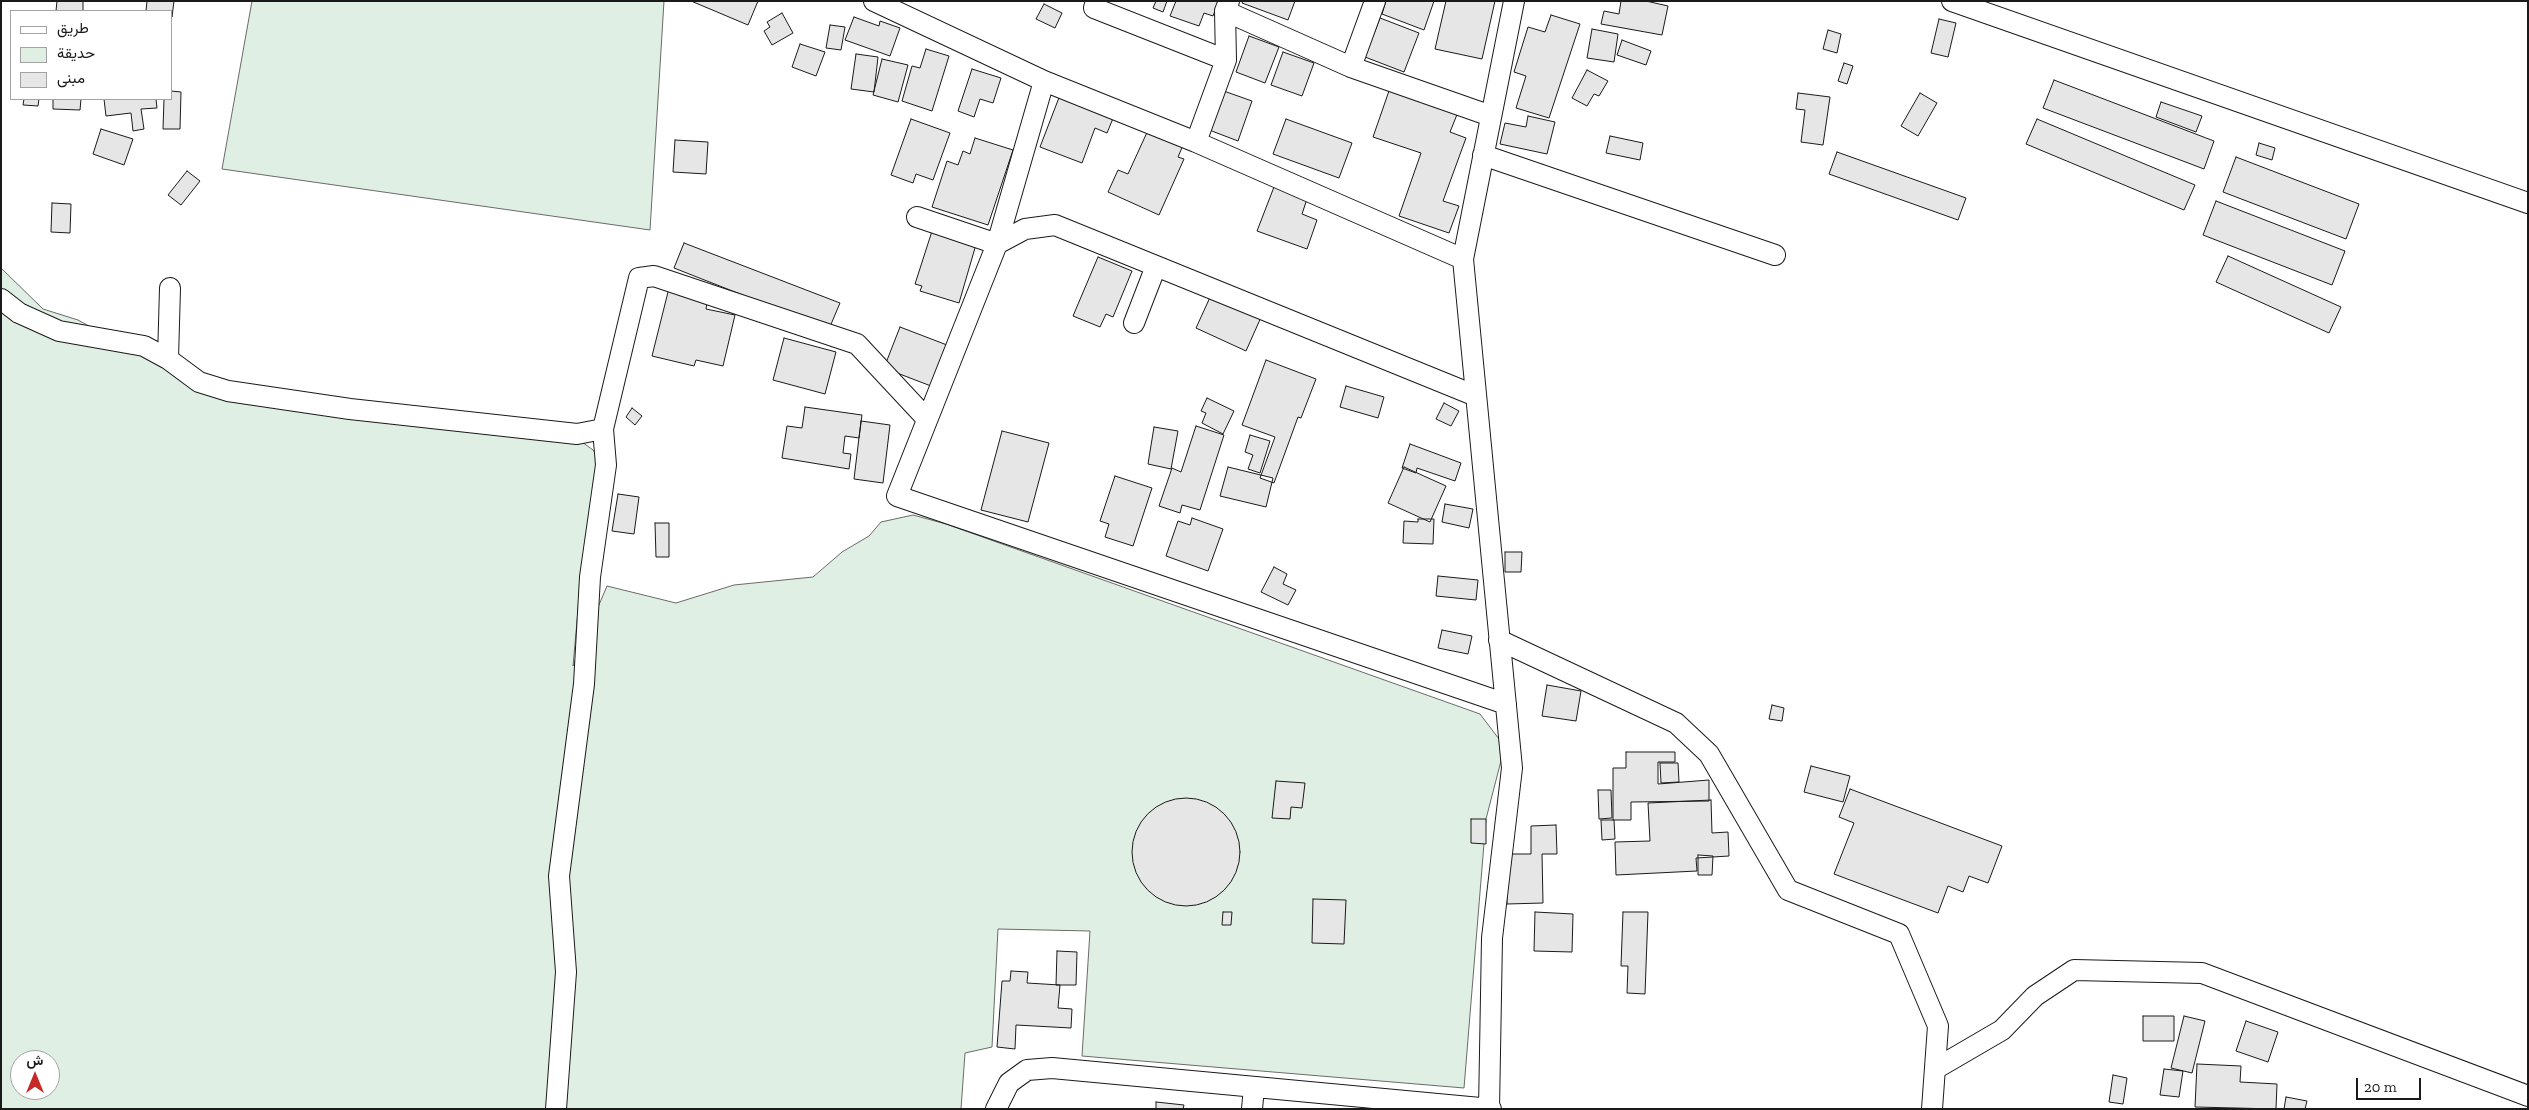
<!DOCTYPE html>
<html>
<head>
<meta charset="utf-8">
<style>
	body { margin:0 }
	#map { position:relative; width:2529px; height:1110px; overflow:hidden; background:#fff; font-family:"Zilla Slab",Vazirmatn,serif }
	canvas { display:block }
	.frame { position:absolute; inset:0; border:2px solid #1a1a1a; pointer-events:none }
	.legend { position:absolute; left:10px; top:10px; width:162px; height:90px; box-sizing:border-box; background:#fff; border:1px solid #a3a3a3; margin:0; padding:6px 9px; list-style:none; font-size:15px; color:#1a1a1a }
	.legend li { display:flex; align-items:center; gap:10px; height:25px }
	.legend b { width:25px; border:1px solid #a3a3a3 }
	.north { position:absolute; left:10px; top:1050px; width:50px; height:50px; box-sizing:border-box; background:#fff; border:1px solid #a3a3a3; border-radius:50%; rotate:0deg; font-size:14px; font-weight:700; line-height:20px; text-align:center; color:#1a1a1a }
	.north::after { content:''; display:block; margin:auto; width:18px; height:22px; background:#c62828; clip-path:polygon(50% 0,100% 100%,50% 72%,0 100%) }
	.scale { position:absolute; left:2356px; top:1078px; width:65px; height:22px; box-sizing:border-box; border:2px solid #1a1a1a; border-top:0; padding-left:6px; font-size:15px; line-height:18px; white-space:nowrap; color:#1a1a1a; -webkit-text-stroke:4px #fff; paint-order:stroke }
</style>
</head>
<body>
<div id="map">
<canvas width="2529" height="1110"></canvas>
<div class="frame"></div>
<ul class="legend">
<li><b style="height:6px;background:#fff"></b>طريق</li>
<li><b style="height:14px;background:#e0efe3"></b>حديقة</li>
<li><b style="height:14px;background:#e6e6e6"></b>مبنى</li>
</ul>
<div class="north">ش</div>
<div class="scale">20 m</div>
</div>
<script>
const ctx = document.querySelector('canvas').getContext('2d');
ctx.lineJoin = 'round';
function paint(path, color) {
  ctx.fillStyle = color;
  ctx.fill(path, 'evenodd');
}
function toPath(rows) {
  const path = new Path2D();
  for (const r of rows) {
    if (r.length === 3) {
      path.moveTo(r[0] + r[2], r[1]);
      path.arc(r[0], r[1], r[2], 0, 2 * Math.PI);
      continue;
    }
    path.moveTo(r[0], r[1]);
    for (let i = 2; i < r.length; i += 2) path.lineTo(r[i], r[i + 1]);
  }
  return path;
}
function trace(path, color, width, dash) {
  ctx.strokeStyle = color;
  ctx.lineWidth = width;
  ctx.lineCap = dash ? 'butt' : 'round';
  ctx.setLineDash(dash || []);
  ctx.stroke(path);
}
const green = toPath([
	[252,1,664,1,650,230,222,169,252,1],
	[1,268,43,309,78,320,177,374,582,442,593,450,601,462,580,588,573,666,607,586,676,603,734,585,813,577,842,552,869,536,881,522,913,515,946,524,1480,714,1502,743,1502,757,1486,819,1464,1088,1082,1056,1090,931,998,929,992,1047,965,1053,961,1109,1,1109,1,268],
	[20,1060,50,1060,50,1090,20,1090,20,1060]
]);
const building = toPath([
	[57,1,83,1,83,11,56,11,57,1],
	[147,1,174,1,172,17,171,11,146,11,147,1],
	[691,1,758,1,748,25,691,1],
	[1156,1,1167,1,1163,12,1153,8,1156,1],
	[1176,1,1219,1,1213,16,1204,13,1199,26,1170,16,1176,1],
	[1243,1,1295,1,1288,20,1242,3,1243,1],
	[1386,1,1434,1,1424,30,1382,14,1386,1],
	[1446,1,1495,1,1482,59,1435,49,1446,1],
	[1621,1,1646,1,1668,6,1662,35,1601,24,1604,11,1619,14,1621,1],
	[1044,4,1062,13,1055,28,1036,19,1044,4],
	[782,13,793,33,772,45,764,31,770,27,767,22,782,13],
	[1551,15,1580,24,1549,118,1516,108,1526,76,1514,72,1528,27,1545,32,1551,15],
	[854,17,879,26,880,21,900,28,890,56,845,40,854,17],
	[1380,18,1419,33,1404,72,1365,57,1380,18],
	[1939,19,1956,23,1948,57,1931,53,1939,19],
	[830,25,845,27,841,50,826,48,830,25],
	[1592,29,1618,34,1614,62,1587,58,1592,29],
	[1828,30,1841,34,1837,53,1823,49,1828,30],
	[1249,36,1279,47,1265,83,1236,72,1249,36],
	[1622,40,1651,51,1646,65,1617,55,1622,40],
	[800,44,825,52,816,76,792,67,800,44],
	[926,49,949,56,932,111,902,101,912,66,920,68,926,49],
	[1283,52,1314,63,1302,96,1271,85,1283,52],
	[856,54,878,57,874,92,851,89,856,54],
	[882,59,908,65,898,102,873,95,882,59],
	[1844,63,1853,66,1847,84,1838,81,1844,63],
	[972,69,1001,78,993,103,980,99,974,117,958,111,972,69],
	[1587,70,1608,81,1599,96,1594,94,1587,106,1572,98,1587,70],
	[2054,80,2214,141,2204,169,2043,108,2054,80],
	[1390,88,1458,112,1450,132,1466,138,1443,201,1459,206,1449,233,1399,216,1421,153,1373,137,1390,88],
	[1218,89,1252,101,1238,141,1204,128,1218,89],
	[171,91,181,92,180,129,163,129,164,99,171,99,171,91],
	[1798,93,1830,97,1823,145,1801,142,1805,110,1796,109,1798,93],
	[1920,93,1937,103,1918,136,1901,126,1920,93],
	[1060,95,1114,116,1107,133,1095,128,1082,163,1040,147,1060,95],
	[24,99,39,99,38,106,23,105,24,99],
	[53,99,81,99,80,110,53,109,53,99],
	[104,99,156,99,157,108,141,109,144,129,133,131,131,113,106,116,104,99],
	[2161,102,2202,116,2196,132,2156,117,2161,102],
	[1528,116,1555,122,1547,154,1500,144,1505,123,1526,127,1528,116],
	[911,119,950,133,933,180,916,174,913,183,891,175,911,119],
	[1286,119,1352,143,1339,178,1273,154,1286,119],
	[2037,119,2195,185,2184,210,2026,144,2037,119],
	[1149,128,1184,143,1178,157,1184,159,1159,215,1108,192,1118,170,1128,174,1149,128],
	[101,129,133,139,124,165,93,154,101,129],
	[1610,136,1643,143,1640,160,1606,153,1610,136],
	[975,138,1013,150,988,225,932,207,947,161,958,165,963,151,970,154,975,138],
	[675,140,708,142,706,174,673,172,675,140],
	[2259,143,2275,148,2272,160,2256,155,2259,143],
	[1837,152,1966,198,1958,220,1829,174,1837,152],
	[2236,157,2359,204,2346,239,2223,192,2236,157],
	[187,171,200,181,181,205,168,195,187,171],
	[1274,187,1307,199,1302,214,1317,220,1307,249,1257,231,1274,187],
	[2216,201,2345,251,2332,285,2203,235,2216,201],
	[52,203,71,204,70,233,51,232,52,203],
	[933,228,977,241,959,303,920,291,922,286,915,284,933,228],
	[684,243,840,303,829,329,674,268,684,243],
	[2228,256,2341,307,2329,333,2216,282,2228,256],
	[1098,257,1132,271,1113,317,1106,314,1100,327,1073,316,1098,257],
	[669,288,708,297,706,309,735,315,723,366,696,360,694,366,652,356,669,288],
	[1212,293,1262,315,1246,351,1196,328,1212,293],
	[900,327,947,345,931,386,884,368,900,327],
	[784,338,836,352,825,394,773,380,784,338],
	[1266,360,1316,379,1301,418,1298,417,1274,483,1260,478,1275,437,1242,425,1266,360],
	[1346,386,1384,397,1378,418,1340,407,1346,386],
	[1207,398,1234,411,1223,434,1202,423,1206,413,1201,411,1207,398],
	[1444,403,1459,411,1451,426,1436,419,1444,403],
	[805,407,862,415,859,438,845,436,843,453,851,454,849,469,782,458,787,426,802,428,805,407],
	[632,408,642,416,635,425,626,417,632,408],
	[861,421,890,425,883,483,854,479,861,421],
	[1196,426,1224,435,1200,510,1182,505,1180,513,1159,506,1172,468,1181,472,1196,426],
	[1154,427,1178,431,1171,469,1148,464,1154,427],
	[1002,431,1049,443,1028,522,981,510,1002,431],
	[1250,435,1270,441,1260,473,1248,469,1253,455,1245,452,1250,435],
	[1410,444,1461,463,1455,481,1417,468,1416,473,1402,468,1410,444],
	[1228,467,1273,478,1266,507,1220,496,1228,467],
	[1404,467,1446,486,1430,522,1388,503,1404,467],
	[1115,476,1152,488,1133,546,1105,537,1109,524,1100,521,1115,476],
	[618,494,639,497,634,534,612,531,618,494],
	[1445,504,1473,509,1469,528,1442,522,1445,504],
	[1192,518,1223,529,1208,571,1166,556,1178,521,1190,525,1192,518],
	[1418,519,1434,519,1433,544,1403,543,1404,521,1418,522,1418,519],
	[655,523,669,523,669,557,656,557,655,523],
	[1505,552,1522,552,1521,572,1505,572,1505,552],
	[1274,567,1287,574,1283,584,1296,590,1288,605,1261,592,1274,567],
	[1438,576,1478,580,1476,600,1436,596,1438,576],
	[1442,630,1472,636,1468,654,1438,648,1442,630],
	[1547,685,1581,691,1576,721,1542,716,1547,685],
	[1772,705,1784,708,1782,721,1769,719,1772,705],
	[1626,752,1675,752,1675,762,1658,762,1658,784,1709,780,1709,801,1631,802,1631,820,1613,820,1613,768,1626,768,1626,752],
	[1660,763,1678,763,1679,782,1661,783,1660,763],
	[1811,766,1850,776,1843,802,1804,792,1811,766],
	[1276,781,1305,783,1302,808,1291,807,1290,819,1272,818,1276,781],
	[1850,789,2002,846,1988,883,1969,876,1963,892,1948,886,1938,913,1834,874,1854,823,1839,817,1850,789],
	[1598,790,1611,790,1612,818,1599,819,1598,790],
	[1186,852,54],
	[1711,800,1712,833,1728,832,1729,856,1696,858,1697,871,1616,875,1615,842,1650,841,1648,803,1711,800],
	[1471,819,1486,819,1486,844,1471,843,1471,819],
	[1601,820,1614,820,1615,839,1602,840,1601,820],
	[1556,825,1557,854,1542,854,1543,903,1507,904,1506,854,1531,854,1531,826,1556,825],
	[1698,855,1713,856,1712,875,1698,875,1698,855],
	[1313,899,1346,900,1344,944,1312,943,1313,899],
	[1223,912,1232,912,1231,925,1222,925,1223,912],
	[1535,912,1573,914,1572,952,1534,951,1535,912],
	[1623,912,1648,912,1645,994,1627,993,1628,966,1621,966,1623,912],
	[1057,951,1077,952,1076,985,1056,985,1057,951],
	[1011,971,1028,972,1027,983,1060,985,1058,1008,1072,1009,1071,1028,1016,1025,1015,1049,997,1047,1002,981,1010,981,1011,971],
	[2143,1016,2174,1016,2174,1041,2143,1041,2143,1016],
	[2184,1016,2205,1021,2192,1073,2171,1068,2184,1016],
	[2246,1021,2278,1032,2268,1062,2236,1051,2246,1021],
	[2197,1064,2241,1066,2240,1082,2277,1084,2276,1109,2195,1107,2197,1064],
	[2164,1069,2183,1071,2179,1097,2160,1095,2164,1069],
	[2113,1075,2127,1078,2123,1104,2109,1102,2113,1075],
	[2286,1097,2307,1101,2305,1109,2284,1109,2286,1097],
	[1156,1102,1184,1105,1183,1109,1156,1109,1156,1102]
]);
const street = toPath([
	[874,1,1044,81,997,244,897,496,1506,704],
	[1096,1,1094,8,1226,60],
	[1229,1,1225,11,1226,60,1196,142,1463,259],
	[1952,1,2528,203],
	[1225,11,1351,67,1375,1],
	[1351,67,1491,116],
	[1044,81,1196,142],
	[1483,155,1775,255],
	[917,217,997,244,1025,229,1055,225,1156,266],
	[1,299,19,313,59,331,144,346,168,359,199,382,228,391,350,409,577,434,603,429,606,465,590,577,584,684,559,876,566,972,556,1109],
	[1134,323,1156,266,1476,396],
	[168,359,170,288],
	[603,429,639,278,654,276,857,344,926,418],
	[1499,640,1676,723,1709,754,1788,890,1899,934,1938,1026,1932,1109],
	[1935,1069,2002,1030,2035,996,2074,970,2202,973,2528,1096],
	[996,1109,1009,1083,1027,1070,1052,1068,1491,1109],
	[1252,1109,1254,1087],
	[1489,1109,1492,938,1512,768,1463,259,1514,1]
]);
paint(green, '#e0efe3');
trace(green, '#6a6a6a', 1);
paint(building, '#e6e6e6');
trace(building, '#1a1a1a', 1);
trace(street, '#1a1a1a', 22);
trace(street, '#fff', 20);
</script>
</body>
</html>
